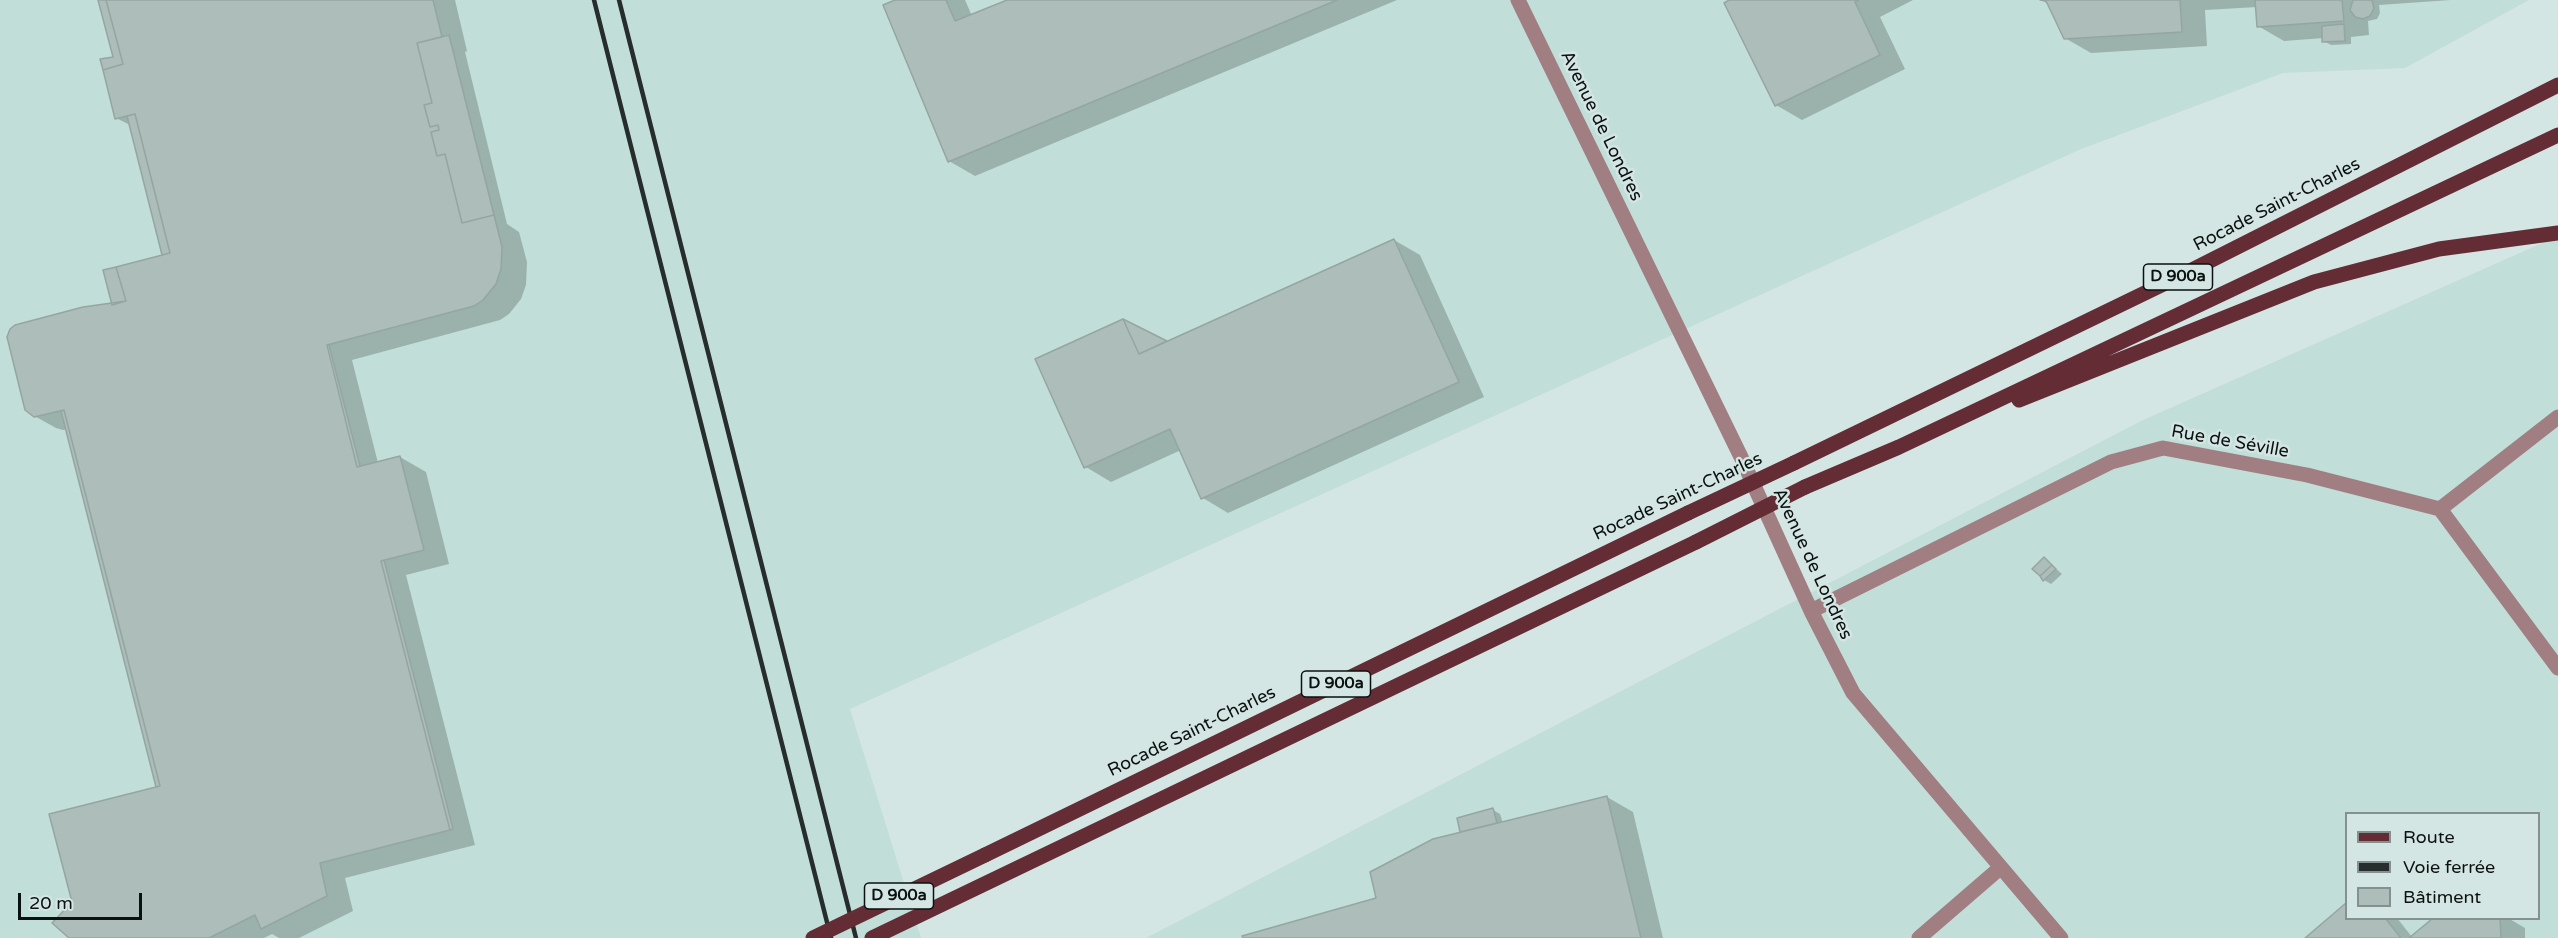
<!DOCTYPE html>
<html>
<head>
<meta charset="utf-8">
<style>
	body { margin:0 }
	#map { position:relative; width:2558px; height:938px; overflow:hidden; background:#d4e6e3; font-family:"Varela Round",sans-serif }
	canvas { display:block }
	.legend { position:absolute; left:2345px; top:812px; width:195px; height:108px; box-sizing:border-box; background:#d4e6e3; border:2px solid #84918f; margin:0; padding:8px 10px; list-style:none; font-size:18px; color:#0b1110 }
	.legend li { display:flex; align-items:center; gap:12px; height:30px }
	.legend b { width:30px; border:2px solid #84918f }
	.scale { position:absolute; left:18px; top:893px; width:124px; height:27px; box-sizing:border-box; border:3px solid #0b1110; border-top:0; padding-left:8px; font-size:18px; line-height:21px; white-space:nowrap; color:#0b1110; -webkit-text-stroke:4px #d4e6e3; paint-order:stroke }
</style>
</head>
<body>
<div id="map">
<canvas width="2558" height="938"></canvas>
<ul class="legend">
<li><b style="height:8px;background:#642c35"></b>Route</li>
<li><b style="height:8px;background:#262d2c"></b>Voie ferrée</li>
<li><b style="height:16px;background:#acbdba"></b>Bâtiment</li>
</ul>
<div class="scale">20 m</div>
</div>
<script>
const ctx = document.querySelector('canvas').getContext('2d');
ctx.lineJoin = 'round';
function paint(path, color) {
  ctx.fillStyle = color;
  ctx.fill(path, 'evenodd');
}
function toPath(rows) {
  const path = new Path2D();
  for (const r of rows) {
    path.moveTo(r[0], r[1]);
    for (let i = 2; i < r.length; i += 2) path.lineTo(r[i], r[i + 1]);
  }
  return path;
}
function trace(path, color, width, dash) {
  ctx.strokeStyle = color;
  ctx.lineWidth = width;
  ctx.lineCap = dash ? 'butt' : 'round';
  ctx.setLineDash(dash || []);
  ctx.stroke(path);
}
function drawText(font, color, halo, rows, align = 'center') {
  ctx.font = font + ' "Varela Round",sans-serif';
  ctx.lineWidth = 5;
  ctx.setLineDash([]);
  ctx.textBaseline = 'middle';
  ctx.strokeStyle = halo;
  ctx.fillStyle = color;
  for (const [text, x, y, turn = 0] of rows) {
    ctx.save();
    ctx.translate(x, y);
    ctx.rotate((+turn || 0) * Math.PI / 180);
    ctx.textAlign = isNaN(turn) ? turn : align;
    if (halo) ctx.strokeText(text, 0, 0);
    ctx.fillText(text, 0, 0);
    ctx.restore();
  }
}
const built = toPath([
	[0,0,2529,0,2405,68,2283,73,2079,150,850,709,921,938,0,938],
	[2558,236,2558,938,1146,938,2141,421],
	[2346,814,2538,814,2538,918,2346,918]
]);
const shadow = toPath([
	[100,0,455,0,467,51,465,52,507,224,519,232,527,262,526,285,521,299,509,314,500,320,352,360,378,463,400,457,426,472,449,564,406,575,475,845,345,878,353,911,299,938,279,938,272,934,264,938,71,938,74,903,161,788,158,786,70,429,63,430,56,428,29,413,113,304,164,256,132,126,116,118,114,58],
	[899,0,965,0,972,16,1011,0,1397,0,975,176,949,161],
	[1732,0,1913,0,1880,17,1905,69,1802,120,1776,105],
	[2042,0,2451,0,2379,5,2380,13,2377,19,2368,21,2369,35,2351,37,2351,44,2331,45,2324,41,2324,38,2284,41,2258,26,2257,7,2205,10,2207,46,2091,53,2065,38,2049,5],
	[1394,240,1420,255,1484,397,1228,513,1203,498,1181,450,1111,482,1086,467,1123,321,1167,343],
	[2044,558,2062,574,2051,584,2044,580],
	[1607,797,1633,812,1663,938,1245,938,1378,899,1464,833,1461,831,1493,810,1500,814,1503,823],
	[2346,905,2346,918,2397,918,2412,937,2436,918,2508,918,2525,928,2525,938,2307,938]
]);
const building = toPath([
	[98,0,106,0,123,64,103,70,100,59,113,57,98,0],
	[106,0,433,0,442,37,417,43,432,103,424,105,430,127,438,125,439,130,431,132,437,156,445,154,462,223,494,215,502,247,501,269,496,284,483,300,474,306,327,345,357,467,400,456,424,550,381,561,450,830,320,863,327,896,261,929,255,915,209,938,69,938,52,923,72,902,49,814,160,786,64,410,34,417,25,410,7,337,10,329,15,325,83,307,126,301,116,267,170,253,135,114,115,119,103,70,123,64,106,0],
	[895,0,946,0,955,21,1007,0,1337,0,948,162,883,5,895,0],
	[1729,0,1859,0,1855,2,1880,55,1775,106,1724,3,1729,0],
	[2040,0,2180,0,2182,32,2064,39,2046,1,2040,0],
	[2255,0,2342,0,2344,21,2257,27,2255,0],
	[2353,0,2372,0,2374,8,2370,16,2363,19,2355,17,2350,10,2353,0],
	[2344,24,2345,41,2322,42,2322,26,2344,24],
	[449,35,494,215,462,223,445,154,437,156,431,132,439,130,438,125,430,127,424,105,432,103,417,43,449,35],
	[135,114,170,253,162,255,127,116,135,114],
	[1394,239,1459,382,1201,499,1170,429,1084,468,1035,359,1123,319,1139,354,1394,239],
	[116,267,126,301,112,305,103,270,116,267],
	[1123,319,1167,341,1139,354,1123,319],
	[327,345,329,345,360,466,357,467,327,345],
	[64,410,160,786,156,787,61,411,64,410],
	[2044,557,2052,565,2040,576,2032,569,2044,557],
	[384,560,453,829,450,830,381,561,384,560],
	[2052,565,2056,569,2043,581,2040,576,2052,565],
	[1607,796,1641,938,1243,938,1242,936,1376,898,1370,872,1433,839,1607,796],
	[1493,808,1497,823,1460,832,1457,818,1493,808],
	[2346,903,2346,918,2385,918,2401,938,2305,938,2346,903],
	[2433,918,2500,918,2501,938,2409,938,2433,918]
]);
const street = toPath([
	[1518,0,1741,457,1811,611,1853,693,2061,938],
	[2440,509,2558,417],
	[1811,611,2111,462,2163,448,2307,475,2440,509,2558,668],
	[1919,938,2000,868]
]);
const primary = toPath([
	[2019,400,2314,282,2439,249,2558,233],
	[1794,463,2180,276,2558,85],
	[1805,487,1899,447,2558,135],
	[985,855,1688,513],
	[872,938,1696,542]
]);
const rail = toPath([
	[594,0,831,938],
	[619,0,856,938]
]);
const primaryBridge = toPath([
	[1688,513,1794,463],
	[1696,542,1805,487],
	[813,938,985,855]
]);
const shields = [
	[2178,277,69],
	[1336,684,69],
	[899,896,69]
];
const shieldNames = [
	["D 900a",2178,277],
	["D 900a",1336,684],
	["D 900a",899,896]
];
const streetNames = [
	["Avenue de Londres",1601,126,64],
	["Rocade Saint-Charles",2277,205,-27],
	["Rue de Séville",2230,442,10],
	["Rocade Saint-Charles",1678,497,-25],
	["Avenue de Londres",1812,564,65],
	["Rocade Saint-Charles",1192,732,-26]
];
paint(built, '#c2ded8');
paint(shadow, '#0003');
paint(building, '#acbdba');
trace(building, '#95a6a2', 1.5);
trace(street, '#a07e81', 15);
trace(primary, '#642c35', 15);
trace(rail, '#262d2c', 4.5);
trace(primaryBridge, '#642c35', 15);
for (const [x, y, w] of shields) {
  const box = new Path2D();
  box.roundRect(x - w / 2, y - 13, w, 26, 4.5);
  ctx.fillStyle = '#d4e6e3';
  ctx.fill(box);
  trace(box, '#0b1110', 1.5);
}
drawText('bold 16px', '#0b1110', null, shieldNames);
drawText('18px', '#0b1110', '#d4e6e3', streetNames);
</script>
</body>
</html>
